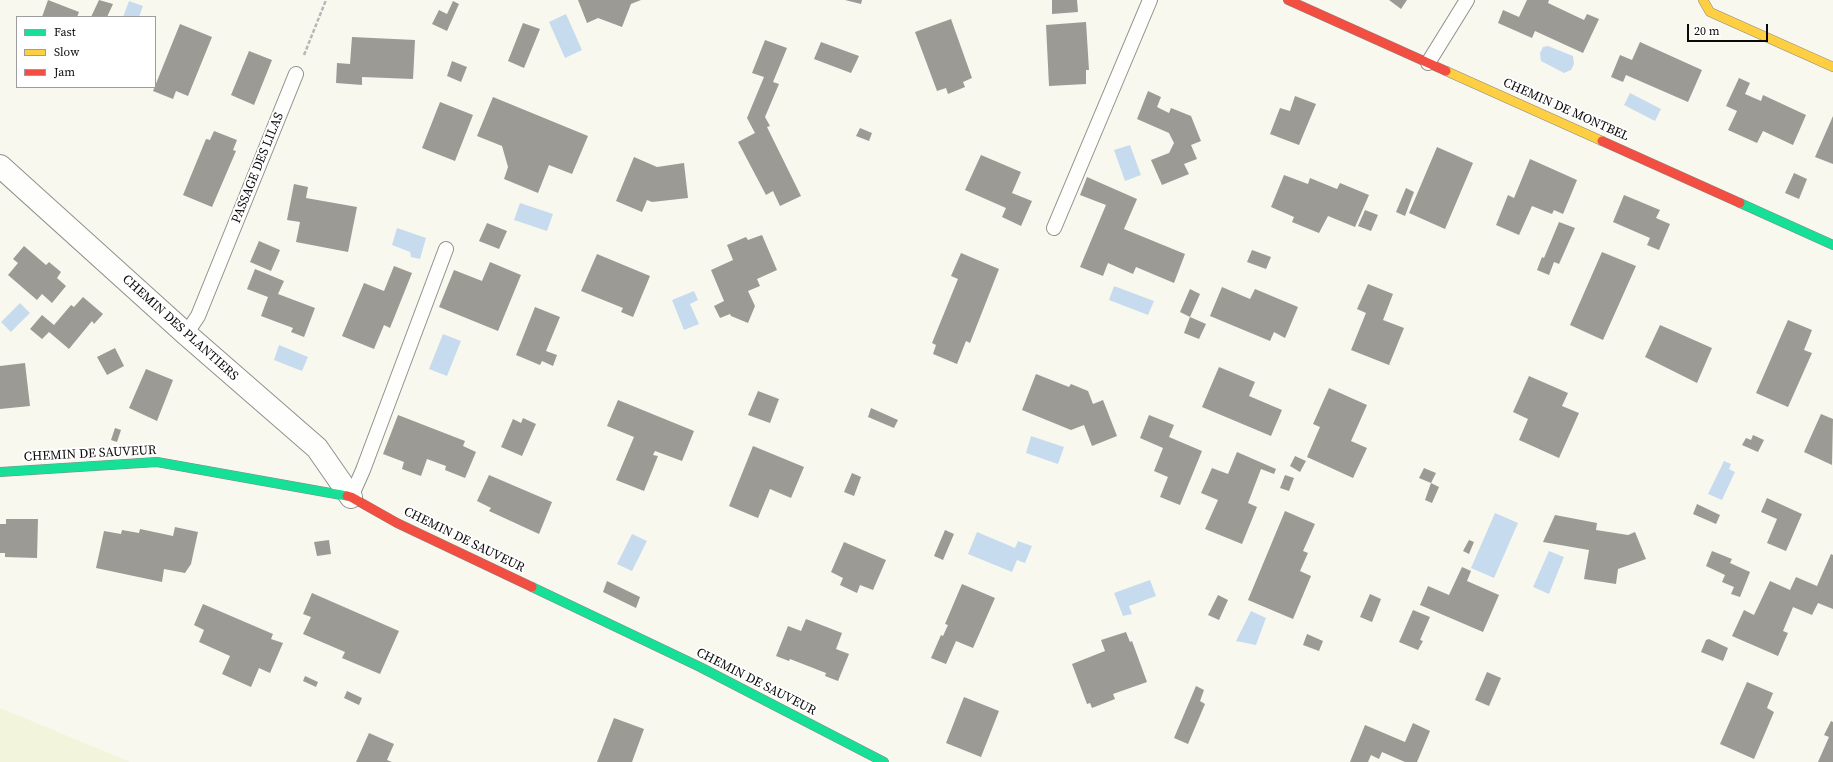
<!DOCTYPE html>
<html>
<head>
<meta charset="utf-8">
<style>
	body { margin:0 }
	#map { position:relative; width:1833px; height:762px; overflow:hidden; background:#f8f8ee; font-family:"Source Serif 4",serif }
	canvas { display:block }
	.legend { position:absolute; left:16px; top:16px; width:140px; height:72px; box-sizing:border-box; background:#fff; border:1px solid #9d9d9d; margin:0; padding:5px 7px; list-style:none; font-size:12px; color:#0a0a0a }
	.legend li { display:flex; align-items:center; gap:8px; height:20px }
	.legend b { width:20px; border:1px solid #9d9d9d }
	.scale { position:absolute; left:1687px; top:24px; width:81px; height:18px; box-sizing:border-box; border:2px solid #0a0a0a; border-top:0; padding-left:5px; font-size:12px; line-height:14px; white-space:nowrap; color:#0a0a0a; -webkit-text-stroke:3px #fff; paint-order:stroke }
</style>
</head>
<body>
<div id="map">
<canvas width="1833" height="762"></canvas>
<ul class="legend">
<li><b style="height:5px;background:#16e098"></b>Fast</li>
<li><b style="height:5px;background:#ffcf43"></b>Slow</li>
<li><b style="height:5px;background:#f24e42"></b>Jam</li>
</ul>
<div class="scale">20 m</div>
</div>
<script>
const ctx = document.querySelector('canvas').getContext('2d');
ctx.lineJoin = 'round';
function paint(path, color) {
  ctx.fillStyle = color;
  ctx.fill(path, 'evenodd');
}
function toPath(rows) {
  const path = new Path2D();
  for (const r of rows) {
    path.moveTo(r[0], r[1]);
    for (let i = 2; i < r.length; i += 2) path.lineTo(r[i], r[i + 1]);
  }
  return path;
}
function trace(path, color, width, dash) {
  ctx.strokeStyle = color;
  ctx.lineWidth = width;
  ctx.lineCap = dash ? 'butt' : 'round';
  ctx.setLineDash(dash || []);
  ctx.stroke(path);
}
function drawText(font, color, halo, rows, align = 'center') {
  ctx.font = font + ' "Source Serif 4",serif';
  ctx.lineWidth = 4;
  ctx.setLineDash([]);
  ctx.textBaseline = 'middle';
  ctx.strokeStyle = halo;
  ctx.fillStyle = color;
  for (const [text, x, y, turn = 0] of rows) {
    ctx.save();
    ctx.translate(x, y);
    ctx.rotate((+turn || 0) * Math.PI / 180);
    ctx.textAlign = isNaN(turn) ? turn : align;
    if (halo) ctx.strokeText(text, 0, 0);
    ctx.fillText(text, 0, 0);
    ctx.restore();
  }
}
const farmland = toPath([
	[0,708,130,762,0,762]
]);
const water = toPath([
	[129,1,143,6,139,17,123,17],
	[566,14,582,50,565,58,549,22],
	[1548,46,1573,56,1574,64,1571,70,1564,73,1541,61,1540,53,1543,47],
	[1630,93,1661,109,1655,121,1624,105],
	[1130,145,1141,175,1125,181,1114,150],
	[520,203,553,214,547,231,514,220],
	[397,228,426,238,420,259,411,257,410,252,392,245],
	[1114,286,1154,301,1148,315,1109,300],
	[694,291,698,300,690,304,699,324,684,330,672,300],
	[20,303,30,313,11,332,1,322],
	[443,334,461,341,447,376,429,369],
	[279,345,308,357,302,371,274,360],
	[1031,436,1064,447,1058,464,1026,453],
	[1724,461,1731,464,1729,469,1735,472,1722,500,1708,494],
	[1495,513,1518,523,1494,578,1471,568],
	[977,532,1015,548,1018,541,1032,546,1025,563,1017,560,1012,572,968,554],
	[632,534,647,541,632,571,617,564],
	[1549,551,1564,557,1549,594,1533,587],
	[1150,580,1156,596,1129,606,1132,614,1123,616,1114,593],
	[1251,611,1266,618,1256,645,1236,641]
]);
const building = toPath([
	[48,0,79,12,77,17,42,17],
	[99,0,113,4,107,17,91,17],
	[578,0,641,0,631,4,622,27,598,18,587,23],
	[845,0,862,0,861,4],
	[1052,0,1077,0,1078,12,1052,14],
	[1389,0,1407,0,1401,9],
	[1527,0,1549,0,1548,3,1584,20,1587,14,1599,19,1583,53,1535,31,1532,38,1498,23,1503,10,1519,17],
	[453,1,459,4,447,31,432,24,439,10,447,14],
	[951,19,972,78,963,82,965,87,948,94,946,88,937,91,915,32],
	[1086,22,1089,70,1086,70,1086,84,1049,86,1046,25],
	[523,23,540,29,524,68,508,61],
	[180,24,212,37,188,96,176,91,173,99,153,91],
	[352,37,415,40,413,79,362,77,362,85,336,83,337,63,350,64],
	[765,40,787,48,773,82,779,84,765,117,770,126,767,127,801,196,780,206,773,191,766,195,738,142,755,133,747,118,764,77,752,73],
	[821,42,859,56,851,73,814,59],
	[1640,42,1702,70,1688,102,1626,75,1623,82,1611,77,1620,55,1632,60],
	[249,51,272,60,254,105,231,95],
	[452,61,467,67,461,82,447,76],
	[1739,78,1750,83,1745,94,1761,101,1763,95,1806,115,1793,145,1763,131,1757,143,1728,130,1737,111,1726,106],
	[1148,91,1161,97,1157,107,1169,113,1171,108,1191,116,1201,141,1191,145,1197,159,1184,164,1189,174,1162,185,1151,160,1169,153,1174,143,1169,133,1137,119],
	[1295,96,1316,104,1299,145,1270,134,1280,108,1290,111],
	[493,97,588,136,572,174,549,165,538,193,504,179,508,167,502,146,477,136],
	[440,102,473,115,455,161,422,148],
	[1833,116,1833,164,1815,157],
	[860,128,872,133,869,141,856,136],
	[214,131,237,140,233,150,236,151,212,207,183,195,206,139,210,140],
	[1437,147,1473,163,1445,229,1409,213],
	[981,155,1021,172,1012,193,1032,201,1021,226,1002,217,1006,208,965,190],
	[634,157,657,167,684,163,688,198,652,202,647,200,642,212,616,201],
	[1530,159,1577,180,1563,214,1554,210,1552,214,1532,206,1519,235,1496,225,1508,195,1514,198],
	[1794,173,1807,179,1799,199,1785,193],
	[1284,175,1308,184,1310,178,1337,189,1340,183,1369,195,1355,227,1328,216,1319,233,1292,222,1294,217,1271,207],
	[1087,177,1137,199,1124,229,1185,254,1174,283,1136,267,1133,274,1108,263,1103,276,1080,267,1106,205,1080,195],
	[294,184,308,187,306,198,357,207,348,252,296,242,300,222,287,220],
	[1406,188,1414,192,1405,216,1396,212],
	[1624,195,1660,210,1656,218,1670,224,1659,250,1647,245,1650,238,1613,222],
	[1365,210,1378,215,1371,231,1358,226],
	[1559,222,1575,228,1559,264,1554,262,1549,275,1537,270,1542,257,1544,258],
	[487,223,507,231,499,249,479,241],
	[762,235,777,270,757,279,760,286,748,291,755,306,748,323,731,316,730,314,720,318,714,306,724,301,711,270,733,260,727,245,746,237,748,240],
	[259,241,280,250,271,271,250,262],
	[24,246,46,265,49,262,61,272,57,278,66,286,52,303,42,294,37,300,8,275,18,263,13,259],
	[1252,250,1271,257,1266,269,1247,262],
	[1602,252,1636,266,1603,340,1570,325],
	[961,253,999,269,970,343,966,341,957,364,933,354,936,345,932,343,958,279,951,276],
	[597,254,650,276,633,317,621,312,623,308,581,291],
	[490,262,521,275,498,331,439,307,454,270,482,281],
	[394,266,412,273,390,328,384,325,374,349,342,336,364,283,384,291],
	[255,269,284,281,278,294,315,308,304,337,291,332,293,328,261,316,268,297,247,289],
	[1368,284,1393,294,1383,320,1404,328,1389,365,1351,350,1366,313,1357,309],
	[1222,287,1250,299,1255,289,1298,307,1285,338,1274,332,1270,341,1210,316],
	[1190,289,1200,294,1190,317,1180,312],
	[83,297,103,314,94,324,92,321,69,349,49,332,42,339,30,329,42,315,54,325,71,305,74,307],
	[535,307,560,317,546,351,557,355,553,366,542,361,540,365,516,355],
	[1190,317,1206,324,1199,339,1184,333],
	[1788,320,1812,330,1804,350,1812,353,1788,407,1756,393],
	[1660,325,1712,348,1697,383,1645,357],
	[115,348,124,366,107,375,97,357],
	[25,363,30,406,0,409,0,366],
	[1219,367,1255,382,1249,396,1282,410,1271,436,1202,407],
	[146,369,173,380,157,421,129,408],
	[1036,374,1069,387,1071,384,1088,391,1093,404,1103,400,1117,436,1092,446,1084,425,1071,430,1022,410],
	[1529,376,1568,393,1562,406,1579,413,1559,458,1519,440,1528,419,1513,412],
	[1329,388,1367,405,1351,441,1367,448,1353,478,1307,457,1320,427,1313,424],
	[758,391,779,399,770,423,748,415],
	[618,400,694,431,682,461,655,451,653,455,658,456,644,491,616,480,634,437,607,426],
	[871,408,898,420,894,428,868,417],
	[1821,414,1833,419,1832,465,1804,452],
	[398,415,465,441,463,446,476,452,465,478,445,470,446,466,427,459,421,476,402,469,404,462,383,454],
	[1149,415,1174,425,1169,437,1202,451,1180,505,1160,497,1168,477,1154,471,1163,448,1140,438],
	[523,418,536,424,522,456,501,447,513,419,521,423],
	[115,428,121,430,117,442,111,440],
	[1753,435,1764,440,1758,452,1742,445,1746,438,1751,440],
	[753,446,804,467,791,498,770,489,758,518,729,506],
	[1237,452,1276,469,1274,474,1261,469,1248,503,1257,507,1242,544,1205,529,1218,500,1201,493,1212,468,1228,474],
	[1295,456,1306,461,1300,472,1290,466],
	[1424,468,1436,473,1431,483,1439,487,1432,503,1425,500,1431,483,1419,478],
	[852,473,861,477,854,496,844,492],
	[489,475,552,502,539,534,489,511,491,508,477,501],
	[1285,475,1294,478,1289,491,1280,488],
	[1767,498,1802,514,1786,551,1767,543,1777,519,1761,512],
	[1697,504,1720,515,1716,524,1693,514],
	[1285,511,1315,524,1303,551,1308,553,1300,571,1311,576,1293,619,1248,600],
	[1555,515,1597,523,1596,530,1628,535,1635,532,1646,559,1618,569,1616,584,1584,579,1589,550,1543,542],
	[6,519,38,519,37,558,5,557,5,553,0,553,0,524,6,524],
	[175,527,198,532,191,564,185,573,164,569,162,582,96,568,104,531,121,534,122,530,139,533,140,529,173,536],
	[945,530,954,534,943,560,934,556],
	[329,540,331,554,317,556,314,542],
	[1469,540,1474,542,1469,554,1463,551],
	[844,542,886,560,873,590,860,585,857,593,840,585,843,578,831,572],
	[1712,551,1732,559,1730,563,1750,572,1740,597,1731,594,1734,587,1722,582,1725,575,1706,566],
	[1831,554,1833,555,1833,609,1818,603,1812,615,1793,607,1783,631,1788,633,1778,656,1732,636,1744,610,1754,615,1770,581,1790,590,1796,577,1817,586],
	[1462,567,1471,571,1467,581,1499,595,1483,632,1420,605,1428,586,1449,595],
	[607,581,640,597,636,608,603,592],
	[962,584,995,598,973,648,956,641,946,664,931,658,941,635,943,636,948,625,945,624],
	[312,593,399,631,380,674,342,658,345,652,303,634,311,617,303,614],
	[1370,594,1381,599,1372,622,1360,617],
	[1218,595,1228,600,1219,620,1208,615],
	[203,604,273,634,271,639,283,643,270,673,259,668,251,687,222,674,230,656,199,642,204,630,194,625],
	[1413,610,1430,617,1420,640,1423,641,1418,650,1399,642],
	[806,619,842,633,836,649,849,654,838,681,825,676,826,673,790,659,789,661,776,656,788,626,801,631],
	[1126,632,1130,642,1132,641,1147,682,1113,694,1115,699,1092,708,1090,703,1087,704,1072,664,1105,651,1101,640],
	[1307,634,1323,641,1319,651,1303,645],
	[1709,639,1728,648,1723,661,1701,652,1706,640],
	[1487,672,1501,678,1489,706,1475,700],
	[305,676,318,682,316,687,303,681],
	[1747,682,1773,693,1767,708,1774,712,1754,759,1720,744],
	[1196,686,1204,690,1200,701,1205,704,1188,744,1174,738],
	[347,691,362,698,359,705,344,698],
	[964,697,999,711,981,757,946,743],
	[614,718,644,729,632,762,597,762],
	[1831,721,1833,722,1833,762,1818,762,1829,737,1824,735],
	[1413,723,1430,731,1417,762,1405,762,1382,752,1379,759,1371,755,1368,762,1350,762,1365,725,1405,742],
	[369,733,394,744,387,760,392,762,356,762]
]);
const path = toPath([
	[304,55,326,0]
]);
const lane = toPath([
	[1428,63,1467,0],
	[1054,228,1150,0],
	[186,334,198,316,296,74],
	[351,497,363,470,446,249]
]);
const street = toPath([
	[0,166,186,334,317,448,351,497]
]);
const fast = toPath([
	[1740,203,1833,245],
	[0,472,157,462,347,496],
	[532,587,700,667,884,762]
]);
const slow = toPath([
	[1703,0,1710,12,1833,67],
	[1446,71,1602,141]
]);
const jam = toPath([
	[1288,0,1446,71],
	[1602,141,1740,203],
	[347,496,351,497,397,523,532,587]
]);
const streetNames = [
	["CHEMIN DE MONTBEL",1566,110,24],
	["PASSAGE DES LILAS",258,168,-68],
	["CHEMIN DES PLANTIERS",180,328,42],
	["CHEMIN DE SAUVEUR",90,454,-3],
	["CHEMIN DE SAUVEUR",464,540,26],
	["CHEMIN DE SAUVEUR",756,682,27]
];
paint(farmland, '#f2f4db');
paint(water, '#c7dbef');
paint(building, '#9b9a94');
trace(lane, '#91918d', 16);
trace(street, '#91918d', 24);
trace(fast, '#888883', 10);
trace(slow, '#888883', 10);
trace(jam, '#888883', 10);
trace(path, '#b7b7b5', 2.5, [4, 2]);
trace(lane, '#fefefc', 14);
trace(street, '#fefefc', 22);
trace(fast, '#16e098', 9);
trace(slow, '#ffcf43', 9);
trace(jam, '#f24e42', 9);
drawText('13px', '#0a0a0a', '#fff', streetNames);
</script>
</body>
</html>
